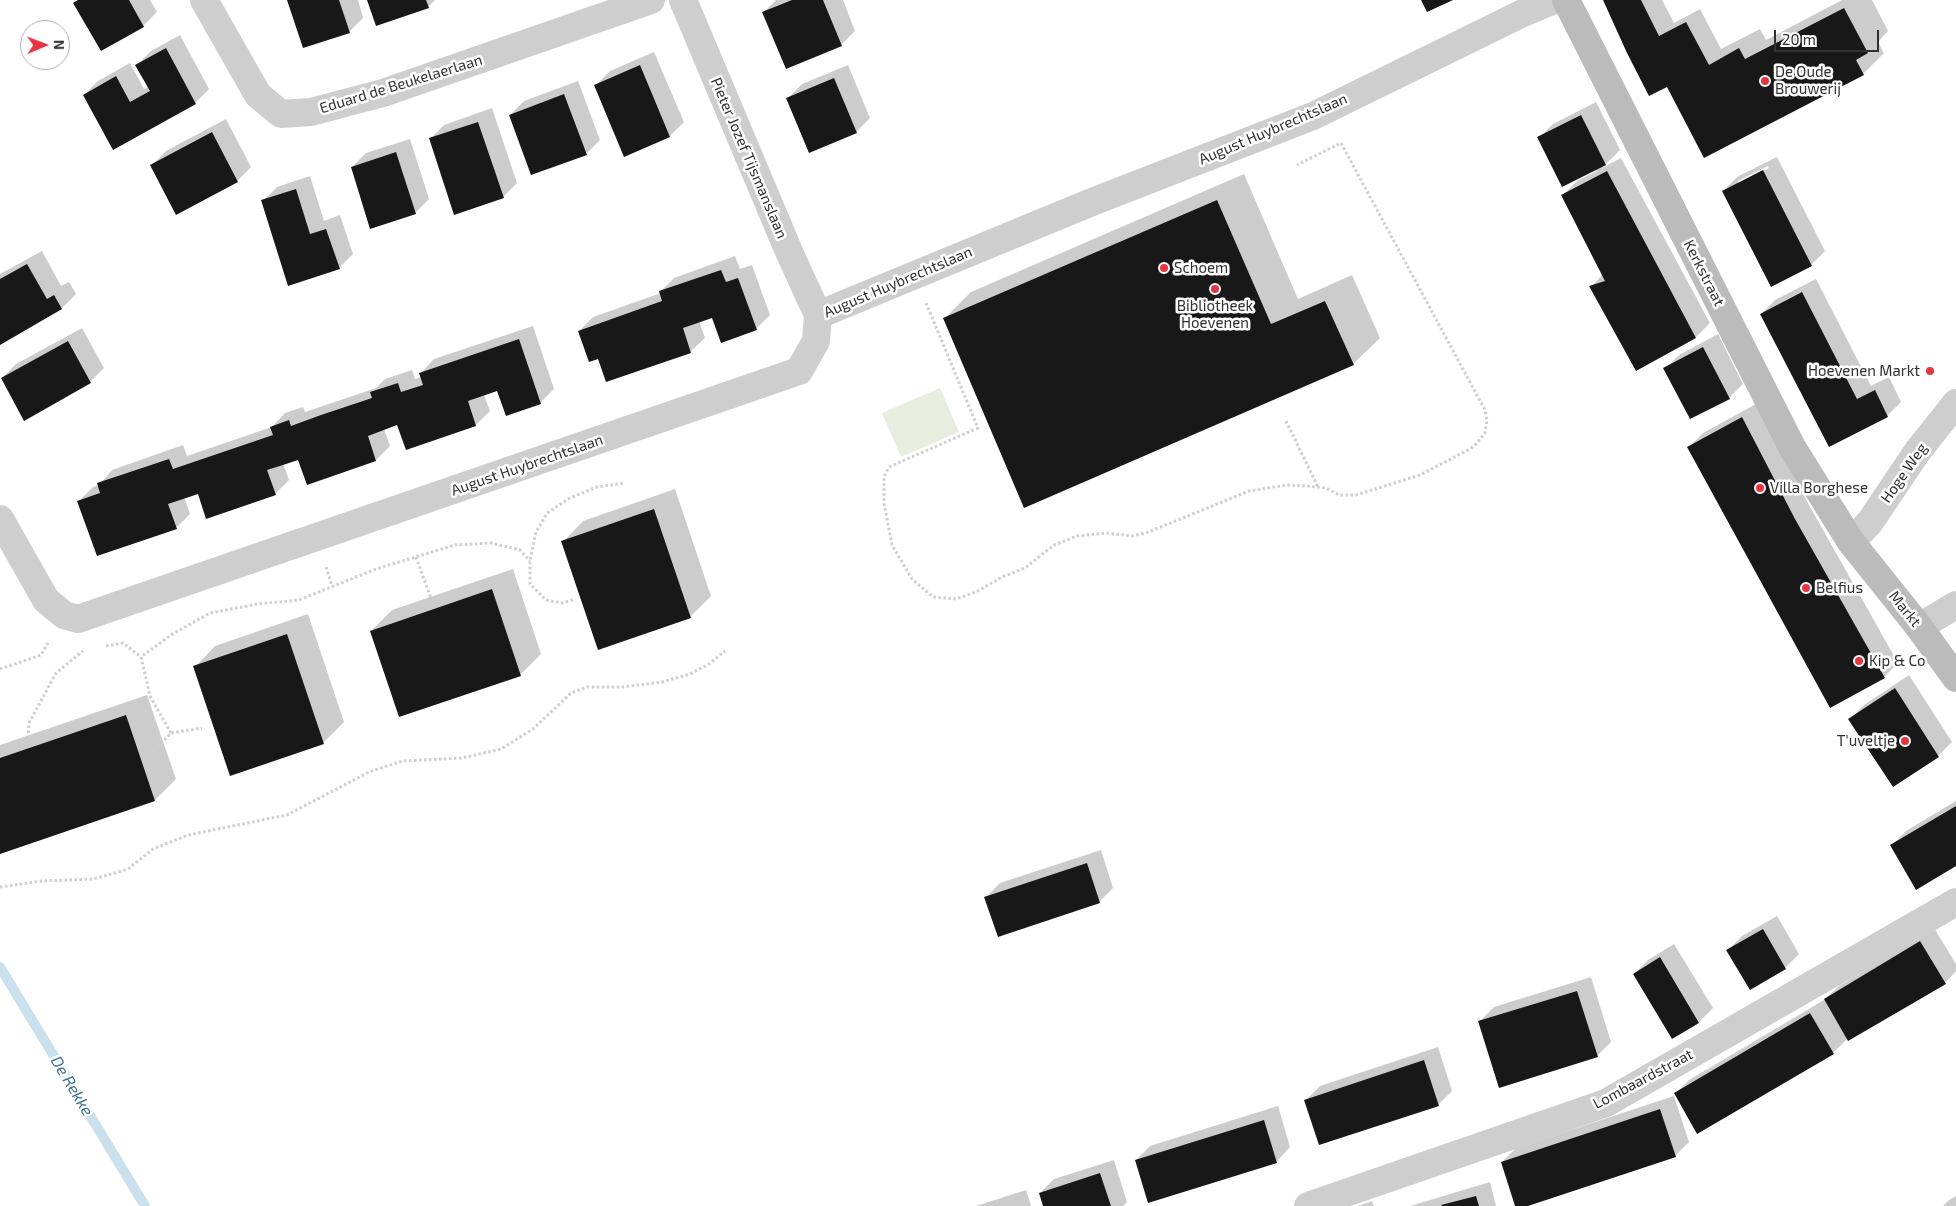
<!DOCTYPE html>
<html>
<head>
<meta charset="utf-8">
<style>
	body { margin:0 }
	#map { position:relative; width:1956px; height:1206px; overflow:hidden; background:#fff; font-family:"Exo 2",sans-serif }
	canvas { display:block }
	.north { position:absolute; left:20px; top:20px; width:50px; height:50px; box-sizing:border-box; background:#fff; border:1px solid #adadad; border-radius:50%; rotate:89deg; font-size:14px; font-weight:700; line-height:20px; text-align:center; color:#313131 }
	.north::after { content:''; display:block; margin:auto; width:18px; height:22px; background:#e63441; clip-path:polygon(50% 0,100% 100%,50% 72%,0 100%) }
	.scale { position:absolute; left:1774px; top:30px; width:105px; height:22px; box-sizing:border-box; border:2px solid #313131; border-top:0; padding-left:6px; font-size:15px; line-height:18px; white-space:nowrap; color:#313131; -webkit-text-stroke:4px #fff; paint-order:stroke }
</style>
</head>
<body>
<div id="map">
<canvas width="1956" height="1206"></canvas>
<div class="north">N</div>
<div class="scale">20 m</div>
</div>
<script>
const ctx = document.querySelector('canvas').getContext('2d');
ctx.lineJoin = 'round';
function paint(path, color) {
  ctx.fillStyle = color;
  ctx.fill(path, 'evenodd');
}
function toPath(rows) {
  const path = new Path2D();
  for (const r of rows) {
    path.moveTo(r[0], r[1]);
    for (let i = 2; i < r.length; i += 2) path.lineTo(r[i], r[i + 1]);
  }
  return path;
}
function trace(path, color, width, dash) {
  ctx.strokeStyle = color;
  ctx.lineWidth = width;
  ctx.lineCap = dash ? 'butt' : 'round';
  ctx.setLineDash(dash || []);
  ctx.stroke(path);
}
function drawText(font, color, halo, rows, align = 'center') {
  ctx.font = font + ' "Exo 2",sans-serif';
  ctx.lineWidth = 5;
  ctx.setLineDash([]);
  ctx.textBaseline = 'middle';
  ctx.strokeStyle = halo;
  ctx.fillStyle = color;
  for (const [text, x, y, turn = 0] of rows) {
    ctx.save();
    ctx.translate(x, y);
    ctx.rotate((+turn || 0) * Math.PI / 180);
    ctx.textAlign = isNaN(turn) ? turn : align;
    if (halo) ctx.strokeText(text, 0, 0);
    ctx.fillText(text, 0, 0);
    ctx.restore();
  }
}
const green = toPath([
	[940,388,959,432,901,457,882,413]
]);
const shadow = toPath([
	[78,0,150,0,157,12,143,26,75,3],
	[288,0,358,0,363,18,349,32],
	[368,0,435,0,428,7],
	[776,0,843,0,855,31,841,45,764,12],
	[1604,0,1662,0,1674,23,1700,9,1721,49,1760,29,1766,40,1842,0,1872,0,1888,31,1878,42,1884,53,1863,74,1667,85],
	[180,35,209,89,195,103,113,148,84,95,98,81,130,63,144,89,148,87,137,65,151,51],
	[654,52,684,122,670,136,596,85,610,71],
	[848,65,870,118,856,132,788,98,802,84],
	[578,81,600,140,586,154,510,115,524,101],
	[1596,102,1620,150,1602,168,1621,158,1710,323,1696,337,1637,369,1591,287,1603,274,1563,195,1577,181,1597,171,1539,138,1553,124],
	[492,108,517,183,503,197,430,139,444,125],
	[226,119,251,167,237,181,152,165,166,151],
	[410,139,429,199,415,213,352,167,366,153],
	[1777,157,1825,251,1811,265,1723,191,1737,177],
	[1768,166,1769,168,1738,184,1738,181],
	[1244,174,1298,299,1352,275,1380,338,1353,364,944,319,971,292],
	[310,176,324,221,340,215,353,254,339,268,263,201,277,187],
	[42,251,61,286,69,282,76,294,62,308,0,343,0,274],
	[735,256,740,269,752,265,770,315,756,329,713,316,699,321,705,338,690,352,599,357,579,331,593,317,661,293,660,292,674,278],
	[1816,279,1871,386,1889,377,1901,402,1887,416,1829,446,1761,314,1775,300],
	[533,326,554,389,540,403,498,390,484,395,490,411,476,425,398,424,384,429,390,446,376,460,308,483,299,458,283,463,289,480,275,494,198,492,184,497,190,514,176,528,79,501,93,487,99,485,112,470,183,445,187,456,272,427,285,413,303,407,305,412,376,388,385,379,412,370,415,379,421,377,420,374,434,359],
	[82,328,104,368,90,382,2,378,16,364],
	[1718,334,1743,384,1729,398,1665,369,1679,355],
	[1756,404,1809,505,1898,663,1884,677,1689,447,1703,433],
	[675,489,711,596,690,617,563,542,583,521],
	[513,569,541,654,520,675,371,631,392,610],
	[308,614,344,722,324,742,231,774,195,667,215,646],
	[1909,675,1952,742,1938,756,1893,785,1850,719,1864,705],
	[147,695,176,779,155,800,0,852,0,745],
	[1956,801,1956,864,1892,845,1906,831],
	[1101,850,1113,888,1099,902,986,897,1000,883],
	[1777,916,1799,954,1785,968,1728,950,1742,936],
	[1934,928,1956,964,1956,971,1945,983,1848,1038,1833,1053,1675,1094,1689,1080,1824,1000,1839,986],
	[1674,944,1713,1008,1699,1022,1673,1037,1634,974,1648,960],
	[1591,977,1611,1042,1597,1056,1480,1021,1494,1007],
	[1438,1047,1452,1091,1438,1105,1306,1100,1320,1086],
	[1674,1096,1689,1142,1675,1156,1524,1206,1516,1206,1502,1162,1516,1148],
	[1278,1106,1290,1147,1276,1162,1136,1160,1150,1146],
	[1114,1160,1127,1202,1123,1206,1045,1206,1040,1193,1054,1179],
	[1490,1182,1496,1206,1410,1206],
	[1026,1190,1031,1206,976,1206],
	[1956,1196,1956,1206,1943,1206,1949,1200],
	[1372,1201,1374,1206,1358,1206]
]);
const stream = toPath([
	[0,967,145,1206]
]);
const building = toPath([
	[78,0,129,0,144,27,101,51,73,3],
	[287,0,339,0,350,33,303,48],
	[367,0,426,0,429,8,376,26],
	[792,0,823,0,842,46,786,69,762,12],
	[1421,0,1453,0,1427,12],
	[1603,0,1641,0,1659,36,1686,22,1709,65,1739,48,1745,59,1844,8,1868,53,1856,60,1864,75,1704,158,1667,87,1649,96,1627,53],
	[166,48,196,104,113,150,83,95,116,76,130,102,150,91,135,65],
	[640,65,670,137,624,157,594,85],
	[834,78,857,133,809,153,786,98],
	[564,94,587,155,531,175,509,115],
	[1581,115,1606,165,1562,187,1537,137],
	[478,122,504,198,454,215,429,138],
	[212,132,238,182,176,215,150,165],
	[396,152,416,214,370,229,351,167],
	[1763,170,1812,266,1771,287,1722,191],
	[1607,171,1696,338,1636,371,1589,286,1605,281,1561,195],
	[296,189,310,234,326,229,340,269,288,286,261,200],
	[1217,200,1271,324,1325,301,1354,365,1024,508,943,318],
	[27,264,47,299,54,295,62,309,0,345,0,279],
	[721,270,726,282,738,278,757,330,721,343,712,318,683,328,691,353,606,382,598,359,589,362,578,331,662,301,659,291],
	[1802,292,1857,399,1875,390,1888,417,1829,447,1760,314],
	[519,339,541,404,506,416,497,391,468,401,476,426,406,450,397,425,368,436,376,461,307,485,298,460,283,465,267,470,276,495,206,519,198,494,168,504,177,529,97,556,77,501,100,493,97,483,169,459,173,469,273,435,270,427,289,420,291,426,321,415,372,398,370,392,398,383,401,392,423,385,419,373],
	[68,341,91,383,24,421,1,378],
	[1703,347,1730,399,1690,419,1663,368],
	[1742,417,1795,519,1885,678,1830,708,1687,447],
	[654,509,691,618,598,650,561,541],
	[492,589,521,676,399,717,370,631],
	[287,634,324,744,230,776,193,666],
	[1895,688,1939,757,1893,787,1848,719],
	[126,715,155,801,0,854,0,758],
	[1956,806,1956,866,1916,890,1890,845],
	[1087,863,1100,903,998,937,984,897],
	[1763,929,1786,969,1750,990,1726,950],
	[1920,941,1946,984,1848,1041,1824,999],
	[1660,957,1699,1023,1672,1039,1633,974],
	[1577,991,1598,1057,1499,1088,1478,1021],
	[1810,1013,1834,1054,1697,1134,1674,1093],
	[1424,1060,1439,1106,1319,1145,1304,1100],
	[1660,1109,1676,1157,1528,1206,1515,1206,1501,1162],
	[1264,1120,1277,1163,1148,1203,1135,1160],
	[1100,1173,1111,1206,1043,1206,1039,1193],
	[1476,1196,1479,1206,1442,1206,1441,1205]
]);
const path = toPath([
	[926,303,978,428,889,467,884,477,884,503,892,545,912,579,933,597,956,599,976,592,1002,577,1025,568,1054,545,1077,536,1106,533,1132,536,1146,533,1249,491,1287,485,1306,486,1326,488,1339,495,1356,495,1420,475,1470,449,1476,444,1485,433,1487,421,1485,410,1341,143,1297,165],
	[1286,421,1318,487],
	[416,557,433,604],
	[326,567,332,586],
	[573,600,562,603,546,600,530,584,530,561,536,532,547,513,570,498,597,487,624,483],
	[106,646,123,643,141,657],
	[0,669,41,655,48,643],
	[171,733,150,696,141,657,171,635,210,613,258,604,299,600,376,569,455,545,491,543,520,550,530,561],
	[28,743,29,723,56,673,83,651],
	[147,758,171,733,202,728],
	[0,887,42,881,94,879,128,869,153,849,188,835,287,815,369,772,402,761,462,758,501,749,533,729,571,693,587,687,622,687,662,682,690,674,709,664,725,651]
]);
const minor = toPath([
	[204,0,258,95,281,114,311,112,383,93,651,0],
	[818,315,1092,202,1313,116,1523,13,1554,0],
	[0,519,46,600,64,615,78,619,799,371,816,341,818,315,790,254,683,0],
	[1919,627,1956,605],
	[1308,1206,1606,1103,1956,902]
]);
const tertiary = toPath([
	[1851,542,1870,522,1917,452,1956,403]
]);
const secondary = toPath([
	[1566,0,1793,449,1851,542,1919,627,1956,678]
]);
const markers = [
	[1765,81,5,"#e63441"],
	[1164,268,5,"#e63441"],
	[1215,289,5,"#e63441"],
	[1930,371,5,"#e63441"],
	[1760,488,5,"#e63441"],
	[1806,588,5,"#e63441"],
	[1859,661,5,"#e63441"],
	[1905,741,5,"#e63441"]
];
const poiNames = [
	["De Oude",1775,72],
	["Brouwerij",1775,89],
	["Schoem",1174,268],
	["Bibliotheek",1215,306,"center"],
	["Hoevenen",1215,323,"center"],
	["Hoevenen Markt",1920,371,"right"],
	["Villa Borghese",1770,488],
	["Belfius",1816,588],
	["Kip & Co",1869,661],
	["T'uveltje",1895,741,"right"]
];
const streetNames = [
	["Eduard de Beukelaerlaan",401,84,-17],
	["August Huybrechtslaan",1273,129,-23],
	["Pieter Jozef Tijsmanslaan",749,158,67],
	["Kerkstraat",1704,273,63],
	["August Huybrechtslaan",898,282,-23],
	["August Huybrechtslaan",527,465,-19],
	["Hoge Weg",1904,473,-55],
	["Markt",1905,609,51],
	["Lombaardstraat",1643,1079,-28]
];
const waterNames = [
	["De Rekke",72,1086,59]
];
paint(green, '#e7eddf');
paint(shadow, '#0003');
trace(stream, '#cbe0ed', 10);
paint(building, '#181818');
trace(path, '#cecece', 3, [2.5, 2.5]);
trace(minor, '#cecece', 28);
trace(tertiary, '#cecece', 28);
trace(secondary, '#bbb', 28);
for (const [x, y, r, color] of markers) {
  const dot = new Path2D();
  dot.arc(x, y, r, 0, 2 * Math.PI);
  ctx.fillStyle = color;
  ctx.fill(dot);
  trace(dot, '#fff', 2);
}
drawText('15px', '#313131', '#fff', poiNames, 'left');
drawText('15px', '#313131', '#fff', streetNames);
drawText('italic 16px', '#3d7394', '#fff', waterNames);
</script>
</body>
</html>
